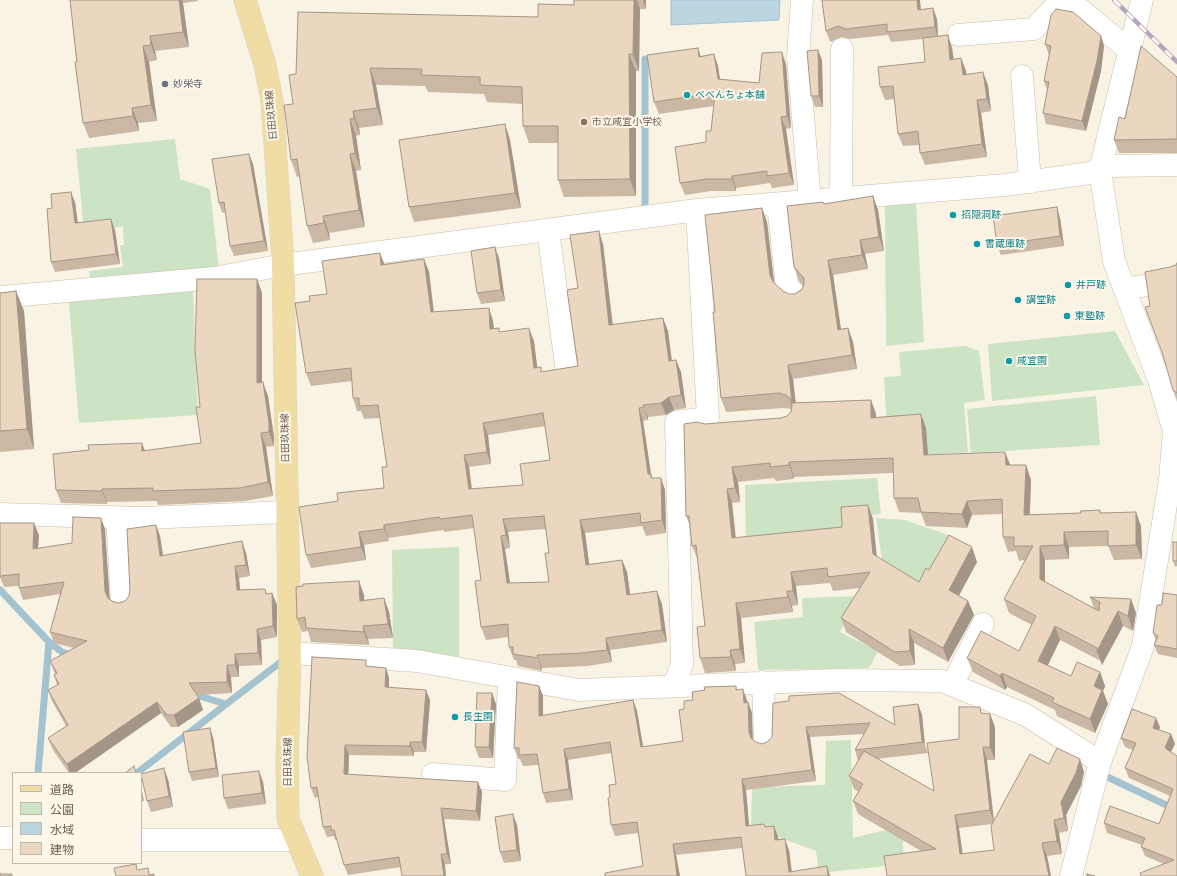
<!DOCTYPE html>
<html>
<head>
<meta charset="utf-8">
<style>
	body { margin:0 }
	#map { position:relative; width:1177px; height:876px; overflow:hidden; background:#f9f3e4; font-family:Roboto,"Noto Sans JP",sans-serif }
	canvas { display:block }
	.legend { position:absolute; left:12px; top:772px; width:130px; height:92px; box-sizing:border-box; background:#fcf7e9; border:1px solid #c3b9ab; margin:0; padding:5px 7px; list-style:none; font-size:12px; color:#6e5d4d }
	.legend li { display:flex; align-items:center; gap:8px; height:20px }
	.legend b { width:20px; border:1px solid #c3b9ab }
</style>
</head>
<body>
<div id="map">
<canvas width="1177" height="876"></canvas>
<ul class="legend">
<li><b style="height:5px;background:#f0dda4"></b>道路</li>
<li><b style="height:11px;background:#cde4c4"></b>公園</li>
<li><b style="height:11px;background:#bbd6e0"></b>水域</li>
<li><b style="height:11px;background:#ebd6bf"></b>建物</li>
</ul>
</div>
<script>
const ctx = document.querySelector('canvas').getContext('2d');
ctx.lineJoin = 'round';
function paint(path, color) {
  ctx.fillStyle = color;
  ctx.fill(path, 'evenodd');
}
function toPath(rows) {
  const path = new Path2D();
  for (const r of rows) {
    path.moveTo(r[0], r[1]);
    for (let i = 2; i < r.length; i += 2) path.lineTo(r[i], r[i + 1]);
  }
  return path;
}
function trace(path, color, width, dash) {
  ctx.strokeStyle = color;
  ctx.lineWidth = width;
  ctx.lineCap = dash ? 'butt' : 'round';
  ctx.setLineDash(dash || []);
  ctx.stroke(path);
}
function drawText(font, color, halo, rows, align = 'center') {
  ctx.font = font + ' Roboto,"Noto Sans JP",sans-serif';
  ctx.lineWidth = 4;
  ctx.setLineDash([]);
  ctx.textBaseline = 'middle';
  ctx.strokeStyle = halo;
  ctx.fillStyle = color;
  for (const [text, x, y, turn = 0] of rows) {
    ctx.save();
    ctx.translate(x, y);
    ctx.rotate((+turn || 0) * Math.PI / 180);
    ctx.textAlign = isNaN(turn) ? turn : align;
    if (halo) ctx.strokeText(text, 0, 0);
    ctx.fillText(text, 0, 0);
    ctx.restore();
  }
}
const green = toPath([
	[175,139,180,179,210,189,219,270,91,285,89,271,123,267,120,245,124,245,123,227,84,230,76,149],
	[916,202,924,342,886,346,885,204],
	[193,291,198,415,79,423,69,302],
	[1115,331,1144,385,992,401,988,344],
	[965,346,979,351,985,400,964,403,968,452,912,456,887,429,884,377,901,376,899,352],
	[1096,396,1100,445,971,453,967,409],
	[877,478,881,514,841,518,842,538,746,545,745,485],
	[876,518,905,520,951,536,922,587,883,567],
	[459,547,459,660,393,652,392,550],
	[860,596,840,632,878,651,869,668,758,670,754,622,803,617,802,598],
	[851,740,853,838,902,826,904,864,819,873,816,851,751,827,752,787,825,785,826,741]
]);
const water = toPath([
	[671,0,780,0,779,20,671,25,671,0]
]);
const stream = toPath([
	[645,213,645,59],
	[0,590,49,642,38,773],
	[49,642,62,652,73,656],
	[189,693,226,704],
	[137,773,286,658],
	[1099,773,1177,810]
]);
const minor = toPath([
	[802,0,798,57,810,201],
	[1069,0,1130,51],
	[958,35,1034,29,1061,0],
	[1022,76,1030,182],
	[841,198,842,49],
	[778,204,787,287,797,296],
	[548,230,566,365],
	[1124,289,1177,280],
	[0,297,214,278,283,265,697,210,1005,185,1090,173,1111,166,1177,165],
	[0,514,145,518,286,512],
	[117,517,122,602],
	[290,653,417,661,579,690,837,680,942,681,1026,715,1100,762],
	[763,682,765,742],
	[674,685,682,664,676,422,708,418,697,210],
	[952,685,983,624],
	[433,774,505,780,509,679],
	[0,838,13,838],
	[141,840,295,840],
	[1071,876,1100,762,1143,646,1170,480,1174,431,1159,380,1114,261,1100,170,1142,0]
]);
const major = toPath([
	[245,0,265,65,272,101,283,262,290,658,287,762,288,819,312,876]
]);
const rail = toPath([
	[1114,0,1177,62]
]);
const wall = toPath([
	[70,0,198,0,198,1,183,3,189,47,155,51,157,60,149,62,157,121,138,123,139,131,89,138,83,123],
	[574,0,646,0,646,9,640,9,639,71,636,71,636,196,564,197,558,180,558,143,529,143,523,126,523,104,487,102,484,94,428,92,425,86,376,85,383,125,359,128,360,135,356,136,361,170,356,171,365,227,329,233,330,240,313,243,307,226,300,176,297,177,291,160,293,104,296,74,538,17,574,5],
	[822,0,921,10,937,19,938,36,948,35,952,48,954,59,961,58,966,71,966,75,988,85,991,111,981,113,987,157,925,165,920,153,919,145,903,146,898,134,895,99,885,100,880,87,925,62,923,39,891,42,888,35,850,39,842,37,830,42,826,31],
	[1101,36,1104,46,1101,71,1086,131,1046,124,1043,113,1047,90,1044,81,1049,55,1045,44],
	[818,50,822,60,823,107,815,107,811,96],
	[714,54,718,66,720,80,759,83,786,64,791,128,786,129,794,185,772,188,770,183,736,188,736,191,711,191,685,195,680,183,706,142,711,131,714,106,659,114,654,102,701,56],
	[1177,77,1177,153,1119,153,1114,140,1125,119],
	[505,124,510,140,521,208,414,222,409,207],
	[253,164,268,251,234,256,230,246,226,212,222,213,219,203],
	[873,196,878,210,884,251,865,254,868,269,833,275,841,329,848,328,853,342,857,369,793,379,796,403,871,400,876,414,876,417,921,414,926,428,928,455,1005,452,1010,465,1026,465,1031,480,1030,515,1081,513,1100,510,1101,513,1141,526,1142,559,1114,560,1108,546,1069,547,1069,559,1045,560,1045,582,1094,608,1090,597,1131,599,1136,613,1133,631,1123,626,1102,665,1101,661,1060,640,1048,665,1071,676,1100,672,1105,686,1103,691,1108,704,1095,733,1057,716,1055,710,1007,687,1005,690,973,672,967,658,1019,651,1032,625,1009,613,1004,599,1025,560,1019,561,1016,551,1008,552,1003,537,1002,514,972,515,967,528,926,526,921,513,899,512,894,498,893,473,794,477,794,479,776,481,774,478,738,482,740,502,732,503,736,538,842,527,868,505,873,519,876,556,919,582,929,570,977,562,959,596,968,601,974,615,948,662,914,643,915,665,900,666,846,632,841,618,860,588,833,591,830,583,796,586,798,605,792,606,793,612,741,618,745,663,735,664,736,671,705,673,700,658,705,626,698,560,692,546,690,526,686,516,705,424,781,418,787,416,791,412,791,409,784,408,726,412,721,398,715,312,762,208,767,222,774,283,783,291,789,294,795,294,801,290,803,286,799,281,794,267,824,204],
	[75,202,78,223,111,219,115,230,120,264,55,272,51,262,52,208],
	[1060,218,1064,246,1001,255,997,245],
	[603,244,613,325,663,318,668,331,672,360,676,360,681,372,686,408,674,410,666,415,648,417,648,420,643,421,651,474,652,478,661,478,665,490,666,533,646,536,642,526,585,533,589,564,622,560,627,572,630,595,662,604,667,642,610,650,612,662,587,666,542,668,542,671,518,666,516,660,514,660,509,647,509,637,486,640,481,627,481,580,474,528,444,532,444,530,388,538,389,541,364,545,366,560,311,568,306,555,338,501,384,488,387,467,380,418,364,419,361,411,357,411,353,398,352,381,311,386,306,373,310,301,327,294,380,253,384,264,424,259,429,272,434,312,489,308,493,321,494,328,500,332,534,341,537,368,542,372,578,366,578,288],
	[545,426,550,460,523,485,472,489,469,467,491,464,488,435],
	[546,529,549,553,549,582,510,583,505,549,510,548,508,532],
	[499,258,505,301,481,304,477,293],
	[1177,263,1177,400,1173,390,1150,306,1170,267,1176,265],
	[257,279,262,293,262,382,268,396,274,437,274,446,266,447,273,496,245,501,158,505,157,501,107,502,107,504,61,503,56,490,145,451,201,443,200,407],
	[16,291,24,311,34,449,0,452,0,293],
	[101,518,105,529,109,599,112,601,118,603,125,601,129,596,160,536,163,556,246,553,250,576,239,578,240,590,265,589,267,594,272,593,277,605,277,637,261,640,262,665,239,666,239,677,231,677,232,693,197,695,203,710,178,727,171,727,161,713,75,773,69,773,53,750,48,738,66,726,52,701,48,690,57,685,54,675,55,674,50,661,74,648,54,643,50,632,60,594,23,600,19,588,19,586,4,587,0,577,0,523,39,535,38,549,72,543],
	[1177,542,1177,566,1175,567,1173,561],
	[359,581,364,595,364,600,384,598,389,612,393,638,368,639,369,645,311,642,308,631,302,632,297,619],
	[1177,595,1177,658,1158,654,1154,645,1156,641,1153,633,1162,605],
	[368,666,389,678,389,688,430,700,426,752,414,752,414,756,349,755,348,775,478,782,482,792,480,821,444,819,451,864,401,867,348,875,344,865,337,840,335,840,334,836,327,837,323,827,318,797,315,798,311,788],
	[539,686,543,696,543,716,633,700,637,711,643,747,683,741,684,709,693,700,705,690,736,686,737,690,747,700,747,702,748,702,752,713,752,740,756,742,762,744,767,742,772,737,773,703,895,725,918,704,922,715,925,745,928,753,877,759,934,791,959,739,983,714,990,714,995,727,995,760,987,760,994,820,1049,764,1084,772,1081,786,1066,815,1068,831,1059,833,1062,854,1047,856,1051,876,887,876,921,851,858,814,853,801,859,792,854,789,849,776,858,761,855,750,864,734,810,737,816,781,746,790,749,826,764,824,765,827,774,826,778,837,778,840,789,850,792,872,827,866,830,876,746,876,742,848,676,855,680,876,605,876,643,866,638,833,615,836,611,825,610,797,616,784,612,753,568,760,573,800,546,803,543,793,539,765,523,766,520,759,518,759,514,748],
	[992,824,994,850,963,854,959,828],
	[492,693,496,704,493,758,479,758,475,747],
	[1160,727,1159,730,1171,734,1175,744,1171,752,1177,876,1164,864,1145,856,1141,847,1142,845,1107,833,1104,823,1159,824,1170,796,1129,778,1125,768,1133,750,1125,747,1121,738],
	[213,737,219,777,192,781,189,772],
	[259,771,263,782,266,804,228,809,224,798],
	[168,779,173,807,151,812,147,801],
	[141,787,144,801,141,802],
	[517,825,521,861,504,863,500,852]
]);
const shadedWall = toPath([
	[179,0,182,0,183,3,189,47,183,32],
	[634,0,637,0,640,9,639,71,633,54],
	[643,0,646,0,646,9],
	[917,0,920,0,922,21,918,10],
	[933,8,937,19,938,38,935,27],
	[948,35,952,48,955,72,950,60],
	[150,36,155,51,157,60,151,45],
	[1101,36,1104,46,1101,71,1086,131,1082,121],
	[143,46,149,62,157,121,151,105],
	[698,48,702,60,699,57],
	[818,50,822,60,823,107,819,96],
	[782,52,786,64,791,128,787,116],
	[629,54,636,71,636,196,630,179],
	[714,54,718,66,722,92,718,79],
	[961,58,966,71,968,88,963,75],
	[370,68,376,85,383,125,377,108],
	[983,72,988,85,991,111,987,99],
	[977,100,981,113,987,157,982,144],
	[132,108,138,123,139,131,133,116],
	[353,111,359,128,360,135,354,118],
	[781,117,786,129,794,185,789,173],
	[350,119,356,136,361,170,355,153],
	[505,124,510,140,521,208,515,193],
	[249,154,253,164,268,251,264,241],
	[350,154,356,171,365,227,359,210],
	[732,176,736,188,736,191,732,179],
	[71,192,75,202,79,234,75,223],
	[873,196,878,210,884,251,879,237],
	[1057,207,1060,218,1064,246,1060,236],
	[762,208,767,222,775,289,770,275],
	[323,216,329,233,330,240,324,223],
	[111,219,115,230,120,264,116,254],
	[599,231,603,244,614,338,609,325],
	[860,240,865,254,868,269,862,255],
	[495,247,499,258,505,301,501,290],
	[380,253,385,266,381,265],
	[424,259,429,272,435,325,431,312],
	[828,260,833,275,843,344,838,330],
	[257,279,262,293,262,397,257,383],
	[16,291,24,311,34,449,27,429],
	[489,308,493,321,495,342,490,329],
	[663,318,668,331,673,373,669,361],
	[529,328,534,341,539,381,534,368],
	[848,328,853,342,857,369,852,355],
	[676,360,681,372,686,408,681,395],
	[788,365,793,379,797,417,792,403],
	[263,382,268,396,274,437,274,446,269,432],
	[669,397,674,410,666,415,661,403],
	[871,400,876,414,876,432,871,418],
	[643,405,648,417,648,420,644,407],
	[639,408,643,421,653,487,648,474],
	[921,414,926,428,929,469,924,455],
	[483,423,488,435,491,464,487,452],
	[261,433,266,447,273,496,268,482],
	[142,443,147,456,142,451],
	[1005,452,1011,467,1006,465],
	[464,455,469,467,473,502,469,489],
	[789,462,794,477,794,479,789,465],
	[1026,465,1031,480,1029,529,1024,515],
	[732,467,738,482,740,502,735,488],
	[661,478,665,490,666,533,662,520],
	[102,489,107,502,107,504,102,491],
	[727,489,732,503,737,552,732,538],
	[967,501,972,515,967,528,962,514],
	[868,505,873,519,878,568,873,554],
	[1136,512,1141,526,1142,559,1136,545],
	[101,518,105,529,110,603,105,591],
	[503,519,508,532,510,548,506,535],
	[580,520,585,533,591,577,586,565],
	[34,523,39,535,37,561,33,549],
	[156,525,160,536,165,568,160,556],
	[384,525,388,538,389,541,384,529],
	[359,532,364,545,366,560,361,547],
	[1064,532,1069,547,1069,559,1064,545],
	[501,536,505,549,512,596,507,583],
	[242,541,246,553,250,576,246,565],
	[1040,546,1045,560,1045,594,1040,579],
	[972,547,977,562,954,604,949,590],
	[622,560,627,572,632,608,627,595],
	[235,566,239,578,241,602,237,590],
	[791,572,796,586,798,605,793,591],
	[359,581,364,595,365,615,360,601],
	[657,591,662,604,667,642,662,630],
	[787,591,792,606,793,612,788,597],
	[272,593,277,605,277,637,273,626],
	[384,598,389,612,393,638,388,624],
	[1131,599,1136,613,1133,631,1128,616],
	[968,601,974,615,948,662,943,648],
	[736,603,741,618,745,663,740,649],
	[1118,611,1123,626,1102,665,1097,651],
	[363,626,368,639,369,645,364,632],
	[1055,626,1060,640,1043,675,1038,661],
	[257,629,261,640,262,665,258,653],
	[909,629,914,643,915,665,910,651],
	[606,638,610,650,612,662,607,650],
	[730,650,735,664,736,671,731,657],
	[235,654,239,666,239,677,235,665],
	[537,655,542,668,542,671,538,658],
	[227,665,231,677,232,693,227,682],
	[386,668,389,678,389,698,385,687],
	[1100,672,1105,686,1103,691,1108,704,1095,733,1090,719,1094,686],
	[1002,673,1007,687,1005,690,1000,676],
	[539,686,543,696,543,727,539,716],
	[743,689,747,700,748,713,744,703],
	[426,690,430,700,426,752,422,742],
	[492,693,496,704,493,758,489,747],
	[199,698,203,710,178,727,174,715],
	[633,700,637,711,645,758,641,747],
	[157,702,161,713,75,773,70,773,67,764],
	[748,702,752,713,753,743,749,732],
	[918,704,922,715,925,745,924,742,922,741],
	[990,714,995,727,995,760,990,747],
	[1156,718,1160,727,1156,737,1153,728],
	[806,727,810,737,816,781,812,770],
	[210,728,213,737,219,777,216,768],
	[1171,734,1175,744,1168,757,1165,748],
	[410,742,414,752,414,756,410,746],
	[345,745,349,755,348,784,344,774],
	[983,747,987,760,994,824,990,810],
	[564,749,568,760,573,800,569,789],
	[1080,759,1084,772,1081,786,1066,815,1068,831,1064,818,1061,802],
	[164,768,168,779,173,807,169,796],
	[259,771,263,782,266,804,262,793],
	[742,779,746,790,750,837,746,826],
	[478,782,482,792,480,821,476,811],
	[141,787,144,801,141,792],
	[441,808,444,819,451,864,447,854],
	[513,814,517,825,521,861,517,850],
	[955,815,959,828,964,867,960,854],
	[1054,820,1059,833,1062,854,1057,841],
	[774,826,778,837,779,851,775,840],
	[785,839,789,850,792,876,789,872],
	[1042,843,1047,856,1051,876,1049,876],
	[673,844,676,855,680,876,677,876],
	[441,854,445,865,446,876,444,876],
	[827,866,830,876,828,876]
]);
const building = toPath([
	[70,0,179,0,183,32,150,36,151,45,143,46,151,105,132,108,133,116,83,123,75,62,77,62,70,0],
	[574,0,634,0,633,54,629,54,630,179,558,180,558,126,523,126,522,87,480,85,480,77,421,75,422,69,370,68,377,108,353,111,354,118,350,119,355,153,350,154,359,210,323,216,324,223,307,226,297,159,291,160,284,105,293,104,289,75,296,74,298,12,538,17,538,4,574,5,574,0],
	[822,0,917,0,918,10,933,8,935,27,887,32,887,24,846,29,838,26,826,31,822,0],
	[1056,9,1073,12,1101,36,1097,61,1082,121,1043,113,1049,82,1044,81,1051,46,1045,44,1051,15,1056,9],
	[948,35,950,60,961,58,963,75,983,72,987,99,977,100,982,144,920,153,918,131,898,134,893,86,880,87,878,67,925,62,923,38,948,35],
	[1141,46,1177,77,1177,139,1114,140,1119,117,1125,119,1141,46],
	[698,48,699,57,714,54,718,79,759,83,762,53,782,52,787,116,781,117,789,173,767,176,767,171,732,176,732,179,707,179,680,183,675,147,706,142,706,131,711,131,715,93,654,102,647,55,698,48],
	[818,50,819,96,811,96,807,51,818,50],
	[505,124,515,193,409,207,399,140,505,124],
	[249,154,264,241,230,246,224,202,219,203,212,159,249,154],
	[71,192,75,223,111,219,116,254,51,262,47,209,52,208,51,194,71,192],
	[873,196,879,237,860,240,862,255,828,260,838,330,848,328,852,355,788,365,792,403,871,400,871,418,921,414,924,455,1005,452,1006,465,1026,465,1024,515,1081,513,1080,511,1100,510,1100,513,1136,512,1136,545,1108,546,1108,531,1064,532,1064,545,1040,546,1040,579,1099,611,1100,602,1090,597,1131,599,1128,616,1118,611,1097,651,1097,648,1055,626,1038,661,1071,676,1077,662,1100,672,1094,686,1102,690,1090,719,1052,702,1054,698,1002,673,1000,676,967,658,981,631,1019,651,1036,616,1004,599,1033,546,1014,546,1014,537,1003,537,1002,499,967,501,962,514,921,512,918,498,894,498,893,458,789,462,789,465,770,467,770,463,732,467,735,488,727,489,732,538,842,527,841,507,868,505,873,554,919,582,926,568,929,570,949,535,972,547,949,590,968,601,943,648,909,629,910,651,895,652,841,618,870,572,828,577,827,568,791,572,793,591,787,591,788,597,736,603,740,649,730,650,731,657,700,658,697,627,705,626,696,545,692,546,689,516,686,516,684,424,697,422,705,424,781,418,787,416,791,412,792,405,790,398,786,395,779,393,721,398,713,312,715,312,705,215,762,208,770,275,773,282,783,291,789,294,795,294,801,290,804,285,804,278,794,267,787,206,823,202,824,204,873,196],
	[1057,207,1060,236,997,245,993,216,1057,207],
	[599,231,609,325,663,318,669,361,676,360,681,395,669,397,661,403,643,405,644,407,639,408,648,474,651,474,651,478,661,478,662,520,641,523,640,513,580,520,586,565,622,560,627,595,657,591,662,630,606,638,607,650,582,653,537,655,538,658,513,654,513,647,509,647,508,624,481,627,475,581,481,580,472,515,440,519,439,517,384,525,384,529,359,532,361,547,306,555,299,507,338,501,337,493,384,488,382,467,387,467,378,405,359,406,359,398,353,398,351,368,306,373,295,303,310,301,309,296,327,294,322,261,380,253,381,265,424,259,431,312,489,308,490,329,499,328,499,332,529,328,534,368,541,367,541,372,578,366,567,290,578,288,570,235,599,231],
	[543,413,550,460,520,464,523,485,469,489,464,455,487,452,483,423,543,413],
	[544,516,549,553,545,553,549,582,507,583,501,536,506,535,503,519,544,516],
	[495,247,501,290,477,293,471,251,495,247],
	[1177,263,1177,393,1173,390,1162,352,1145,307,1150,306,1145,272,1170,267,1176,265,1177,263],
	[197,279,257,279,257,383,263,382,269,423,269,432,261,433,268,482,240,488,153,491,153,488,102,489,102,491,56,490,53,454,89,450,88,445,142,443,142,451,201,443,196,407,200,407,195,350,197,279],
	[16,291,27,429,0,431,0,293,16,291],
	[73,517,101,518,105,591,108,598,112,601,118,603,125,601,129,596,130,590,127,529,156,525,160,556,242,541,246,565,235,566,237,590,265,589,266,594,272,593,273,626,257,629,258,653,235,654,235,665,227,665,227,682,189,683,199,698,174,715,167,715,157,702,67,764,48,738,68,725,48,690,59,684,54,675,57,673,50,661,87,641,50,632,64,582,19,588,19,574,0,576,0,523,34,523,33,549,72,543,73,517],
	[1173,542,1177,542,1177,561,1173,561,1173,542],
	[359,581,360,601,384,598,388,624,363,626,364,632,306,628,305,617,297,619,296,587,303,586,303,584,359,581],
	[1163,593,1177,595,1177,649,1154,645,1158,636,1153,633,1157,605,1162,605,1163,593],
	[312,657,366,660,366,666,386,668,385,687,426,690,422,742,410,742,410,746,345,745,344,774,478,782,476,811,441,808,447,854,441,854,444,876,402,876,399,857,344,865,334,830,331,830,331,826,323,827,317,787,311,788,307,757,312,657],
	[517,682,539,686,539,716,633,700,641,747,683,741,679,710,684,709,684,701,693,700,692,692,705,690,704,687,736,686,736,690,743,689,744,703,748,702,749,732,751,738,756,742,762,744,767,742,772,737,773,703,789,701,789,696,839,693,895,725,893,707,918,704,922,741,924,742,855,750,870,723,806,727,812,770,742,779,746,826,764,824,765,827,774,826,775,840,785,839,789,872,827,866,828,876,746,876,741,837,673,844,677,876,605,876,605,873,643,866,637,822,611,825,608,798,610,797,609,785,616,784,610,742,564,749,569,789,543,793,537,754,519,755,519,748,514,748,517,682],
	[477,693,492,693,489,747,475,747,477,693],
	[959,707,980,707,981,713,990,714,990,747,983,747,990,810,955,815,960,854,994,850,991,826,1030,754,1049,764,1057,748,1080,759,1076,773,1061,802,1064,818,1054,820,1057,841,1042,843,1049,876,887,876,884,856,936,849,853,801,863,784,849,776,864,751,934,791,927,743,959,739,959,707],
	[1132,709,1156,718,1153,728,1171,734,1165,748,1177,756,1177,876,1141,876,1140,873,1174,860,1141,847,1145,838,1104,823,1110,806,1159,824,1173,789,1125,768,1136,743,1121,738,1132,709],
	[210,728,216,768,189,772,183,732,210,728],
	[134,766,136,773,125,773,134,766],
	[164,768,169,796,147,801,141,774,164,768],
	[259,771,262,793,224,798,222,775,259,771],
	[513,814,517,850,500,852,495,817,513,814],
	[136,864,137,870,148,868,149,875,154,874,154,876,116,876,114,868,136,864],
	[0,874,12,874,12,876,0,876,0,874],
	[1087,874,1095,876,1087,876,1087,874]
]);
const markers = [
	[165,84,4,"#6b7280"],
	[687,95,4,"#0f9aa8"],
	[584,122,4,"#8d6e63"],
	[953,215,4,"#0f9aa8"],
	[977,244,4,"#0f9aa8"],
	[1068,285,4,"#0f9aa8"],
	[1018,300,4,"#0f9aa8"],
	[1067,316,4,"#0f9aa8"],
	[1009,361,4,"#0f9aa8"],
	[455,717,4,"#0f9aa8"]
];
const worshipNames = [
	["妙栄寺",173,84]
];
const cultureNames = [
	["べべんちょ本舗",695,95],
	["招隠洞跡",961,215],
	["書蔵庫跡",985,244],
	["井戸跡",1076,285],
	["講堂跡",1026,300],
	["東塾跡",1075,316],
	["咸宜園",1017,361],
	["長生園",463,717]
];
const streetNames = [
	["日田玖珠線",272,115,-95],
	["日田玖珠線",286,438,-91],
	["日田玖珠線",288,762,-90]
];
const educationNames = [
	["市立咸宜小学校",592,122]
];
paint(green, '#cde4c4');
paint(water, '#bbd6e0');
trace(water, '#a3c3d0', 1);
trace(stream, '#a3c3d0', 7);
trace(minor, '#c8bcac', 23);
trace(major, '#d6d2cd', 23);
trace(minor, '#fff', 22);
trace(major, '#f0dda4', 22);
trace(rail, '#b7a4c0', 4.5);
trace(rail, '#fcf7e9', 3, [9]);
paint(wall, '#cab8a4');
paint(shadedWall, '#a49686');
paint(building, '#ebd6bf');
trace(building, '#a49686', 1);
for (const [x, y, r, color] of markers) {
  const dot = new Path2D();
  dot.arc(x, y, r, 0, 2 * Math.PI);
  ctx.fillStyle = color;
  ctx.fill(dot);
  trace(dot, '#fcf7e9', 1.5);
}
drawText('10px', '#5b616d', '#fcf7e9', worshipNames, 'left');
drawText('10px', '#0d838f', '#fcf7e9', cultureNames, 'left');
drawText('10px', '#6e5d4d', '#fcf7e9', streetNames);
drawText('10px', '#785e54', '#fcf7e9', educationNames, 'left');
</script>
</body>
</html>
